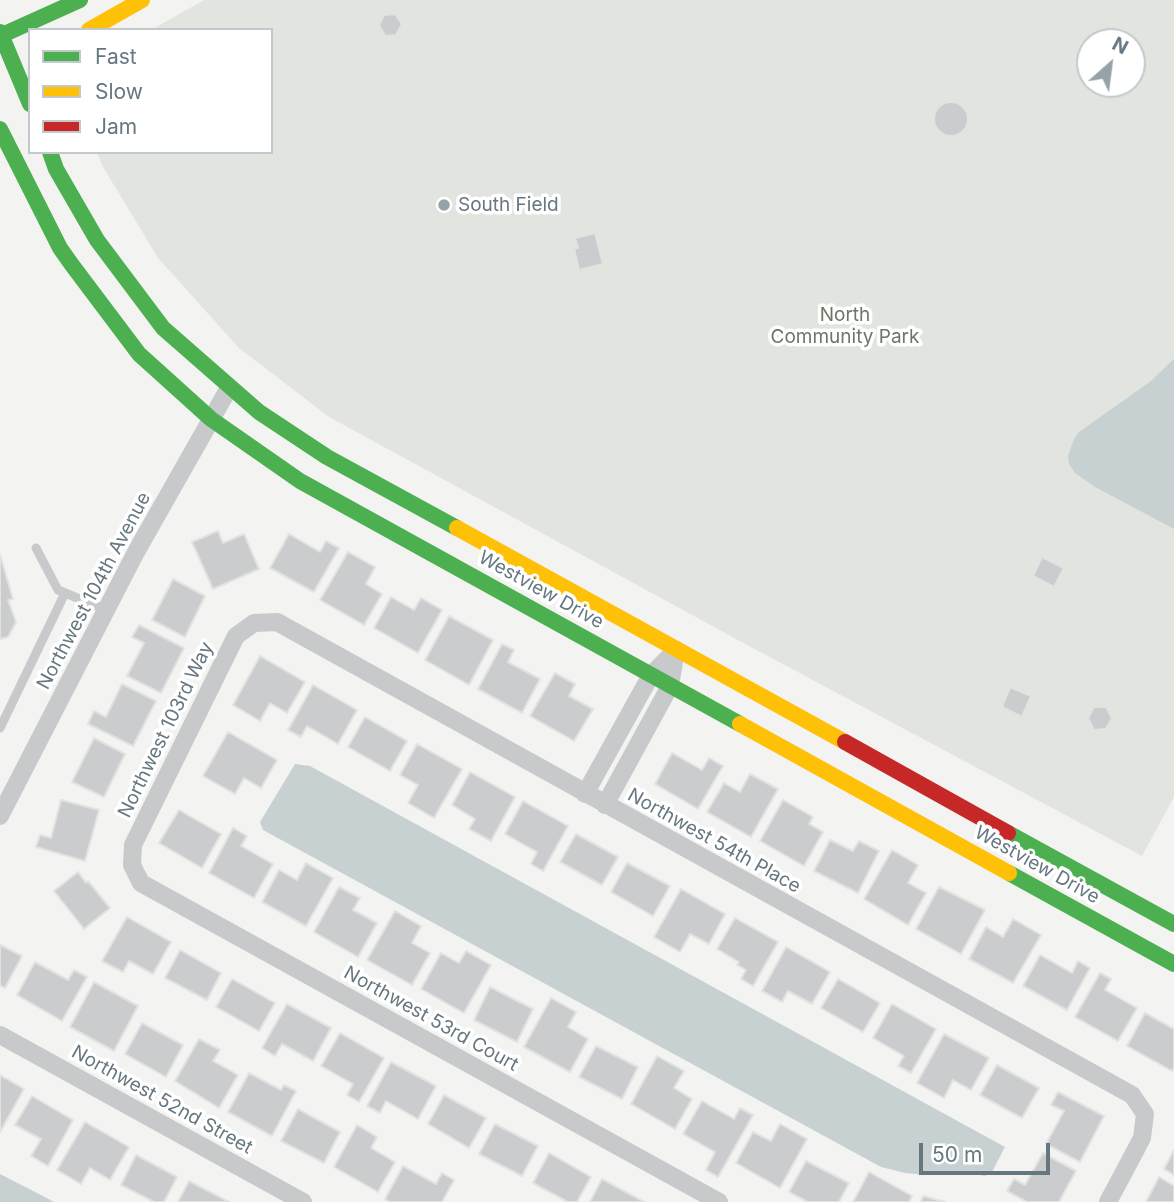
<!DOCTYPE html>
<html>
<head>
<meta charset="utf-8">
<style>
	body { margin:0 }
	#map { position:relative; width:1174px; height:1202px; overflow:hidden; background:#f3f3f2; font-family:Inter,sans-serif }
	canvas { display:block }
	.legend { position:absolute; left:28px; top:28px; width:245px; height:126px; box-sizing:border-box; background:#fff; border:2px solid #c2c9cc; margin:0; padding:9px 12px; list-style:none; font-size:21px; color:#667780 }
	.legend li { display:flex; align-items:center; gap:14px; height:35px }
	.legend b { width:35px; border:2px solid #c2c9cc }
	.north { position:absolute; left:1076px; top:28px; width:70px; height:70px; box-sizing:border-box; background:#fff; border:2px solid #c2c9cc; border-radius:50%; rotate:28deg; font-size:19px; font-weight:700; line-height:28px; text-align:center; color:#667780 }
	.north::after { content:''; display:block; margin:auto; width:24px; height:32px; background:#97a2a8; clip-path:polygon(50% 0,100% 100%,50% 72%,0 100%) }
	.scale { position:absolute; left:919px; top:1143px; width:131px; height:32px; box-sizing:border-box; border:4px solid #667780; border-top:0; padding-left:9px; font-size:21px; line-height:24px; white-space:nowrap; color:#667780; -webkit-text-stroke:5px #fff; paint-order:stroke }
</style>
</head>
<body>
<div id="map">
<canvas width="1174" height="1202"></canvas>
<ul class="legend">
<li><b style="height:9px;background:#4caf50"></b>Fast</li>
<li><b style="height:9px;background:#ffc107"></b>Slow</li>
<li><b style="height:9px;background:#c62828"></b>Jam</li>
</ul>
<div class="north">N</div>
<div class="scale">50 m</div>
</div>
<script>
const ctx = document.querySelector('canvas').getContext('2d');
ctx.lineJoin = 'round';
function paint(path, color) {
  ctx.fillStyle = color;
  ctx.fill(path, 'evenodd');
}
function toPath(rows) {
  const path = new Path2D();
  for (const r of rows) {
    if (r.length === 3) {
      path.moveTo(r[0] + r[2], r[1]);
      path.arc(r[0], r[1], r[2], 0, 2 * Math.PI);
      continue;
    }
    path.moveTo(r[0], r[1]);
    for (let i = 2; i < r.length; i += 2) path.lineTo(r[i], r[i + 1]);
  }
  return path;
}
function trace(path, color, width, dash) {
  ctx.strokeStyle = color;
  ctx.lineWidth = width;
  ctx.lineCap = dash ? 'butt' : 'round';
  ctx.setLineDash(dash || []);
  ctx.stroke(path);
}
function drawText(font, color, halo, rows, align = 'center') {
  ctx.font = font + ' Inter,sans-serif';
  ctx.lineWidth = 7;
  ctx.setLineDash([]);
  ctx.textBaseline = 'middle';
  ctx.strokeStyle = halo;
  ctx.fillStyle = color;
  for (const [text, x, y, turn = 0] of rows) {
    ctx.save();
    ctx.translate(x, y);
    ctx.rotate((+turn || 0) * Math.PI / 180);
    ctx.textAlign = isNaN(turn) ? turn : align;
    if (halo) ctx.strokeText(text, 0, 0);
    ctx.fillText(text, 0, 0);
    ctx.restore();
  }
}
const green = toPath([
	[204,0,1174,0,1174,797,1142,856,736,639,329,417,239,348,158,258,103,167,97,152,271,152,271,30,151,30],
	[1090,42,1132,42,1132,84,1090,84]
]);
const water = toPath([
	[1174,359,1174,529,1095,487,1075,473,1069,464,1068,456,1074,439,1079,432,1151,381],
	[295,764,310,766,1005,1147,992,1172,985,1176,958,1171,927,1175,905,1173,881,1167,263,830,260,822],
	[0,1174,41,1195,54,1202,0,1202]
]);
const building = toPath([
	[395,14,402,24,396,35,385,36,379,25,384,15,395,14],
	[951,119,17],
	[595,233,603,264,579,270,574,249,578,248,575,238,595,233],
	[218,531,223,543,244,534,259,569,213,589,192,542,218,531],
	[289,534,320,552,326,541,339,548,314,592,270,568,289,534],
	[348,552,375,567,366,584,382,594,364,625,320,600,348,552],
	[0,555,13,599,8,600,16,622,8,637,0,639,0,555],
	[1042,557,1064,568,1054,587,1033,576,1042,557],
	[173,579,205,596,185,637,152,620,173,579],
	[391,597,414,610,421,598,442,610,418,653,374,628,391,597],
	[449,616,493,640,469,685,425,660,449,616],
	[139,625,184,648,161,693,127,676,144,643,132,637,139,625],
	[502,644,514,650,508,662,540,679,522,713,478,689,502,644],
	[260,656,305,682,287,713,270,703,260,721,233,705,260,656],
	[555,673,575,684,569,696,593,709,574,741,530,716,555,673],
	[122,684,156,701,133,746,88,724,94,711,106,717,122,684],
	[313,685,357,710,338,744,307,726,301,737,288,730,313,685],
	[1010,687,1031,696,1022,717,1002,707,1010,687],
	[1094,707,1106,707,1112,718,1106,729,1094,730,1088,718,1094,707],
	[365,717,407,741,390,771,348,747,365,717],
	[228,732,277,760,261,788,244,778,235,794,203,776,228,732],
	[94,738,125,754,104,797,72,782,94,738],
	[417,744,462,769,434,818,408,803,418,785,400,775,417,744],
	[672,753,702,770,709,758,723,766,698,809,655,784,672,753],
	[470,772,515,797,491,841,469,829,475,819,452,805,470,772],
	[750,774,778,789,751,837,707,812,724,783,740,792,750,774],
	[61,800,99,810,85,861,36,847,40,835,51,838,61,800],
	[783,800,813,817,809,824,823,832,804,866,760,841,783,800],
	[523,801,568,826,543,871,531,864,537,852,505,834,523,801],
	[179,810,221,834,202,868,159,843,179,810],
	[233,828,247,836,241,846,273,864,254,898,209,873,233,828],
	[576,834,618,857,602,885,560,862,576,834],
	[830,840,853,851,859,841,879,851,858,893,814,871,830,840],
	[892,850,918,865,908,883,926,893,908,925,864,899,892,850],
	[306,863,333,878,306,926,262,902,279,870,297,880,306,863],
	[627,863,670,886,653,916,611,892,627,863],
	[78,872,86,883,88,881,110,908,84,929,54,891,78,872],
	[339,887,360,898,353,910,377,923,358,957,314,932,339,887],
	[939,887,985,910,961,954,916,929,939,887],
	[681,889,725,914,709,944,690,934,680,952,654,937,681,889],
	[395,911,421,926,412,943,430,953,412,985,367,960,395,911],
	[127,917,171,942,153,974,129,961,123,972,102,961,127,917],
	[735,918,778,942,753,986,741,979,746,970,737,965,739,962,717,949,735,918],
	[1013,919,1041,935,1013,983,969,959,986,927,1003,937,1013,919],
	[0,945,22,956,5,988,0,985,0,945],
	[786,947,830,972,812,1004,788,991,782,1002,762,991,786,947],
	[180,950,221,973,207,1000,165,978,180,950],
	[466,951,491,965,464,1013,421,989,441,953,459,963,466,951],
	[1040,955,1072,973,1078,961,1090,968,1067,1010,1023,986,1040,955],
	[35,962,68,980,74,970,87,977,62,1021,17,995,35,962],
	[1100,973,1111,979,1105,990,1137,1008,1118,1041,1075,1017,1100,973],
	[232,979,275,1003,259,1031,216,1007,232,979],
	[838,979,880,1003,863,1032,821,1008,838,979],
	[94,982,138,1006,114,1051,70,1027,94,982],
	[490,987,533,1009,517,1042,474,1020,490,987],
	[551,998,576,1012,568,1027,588,1039,570,1072,524,1047,551,998],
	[287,1004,331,1028,313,1061,282,1044,275,1056,262,1048,287,1004],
	[892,1004,936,1029,911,1073,898,1066,904,1056,873,1038,892,1004],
	[1145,1013,1174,1029,1174,1067,1172,1071,1127,1046,1145,1013],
	[142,1023,183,1045,166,1077,125,1054,142,1023],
	[340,1033,384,1058,359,1102,347,1095,353,1084,321,1066,340,1033],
	[944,1034,989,1058,971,1090,953,1080,944,1098,917,1083,944,1034],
	[199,1039,220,1050,213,1061,238,1075,219,1108,175,1081,199,1039],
	[596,1046,638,1067,622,1099,579,1077,596,1046],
	[657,1056,684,1071,674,1088,692,1099,675,1129,631,1104,657,1056],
	[391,1062,436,1086,418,1119,386,1101,380,1113,367,1106,391,1062],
	[997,1065,1039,1088,1022,1118,980,1095,997,1065],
	[249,1073,281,1090,284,1085,296,1091,272,1136,228,1112,249,1073],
	[0,1075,24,1089,0,1132,0,1075],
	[1058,1092,1104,1116,1080,1162,1046,1144,1064,1111,1051,1105,1058,1092],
	[444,1095,486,1118,469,1148,428,1124,444,1095],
	[32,1096,73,1120,48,1166,31,1156,41,1139,15,1125,32,1096],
	[702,1101,734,1119,740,1108,753,1115,718,1177,706,1170,715,1152,683,1134,702,1101],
	[298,1109,340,1132,324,1163,281,1141,298,1109],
	[85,1122,129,1147,110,1180,90,1168,81,1184,57,1170,85,1122],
	[495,1124,538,1146,522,1176,479,1154,495,1124],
	[780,1124,807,1139,780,1188,736,1163,753,1132,771,1141,780,1124],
	[357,1125,377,1137,371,1148,395,1162,378,1192,334,1167,357,1125],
	[1174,1150,1174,1175,1164,1169,1174,1150],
	[549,1153,591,1177,577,1202,568,1202,533,1183,549,1153],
	[1043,1153,1076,1171,1059,1202,1027,1202,1007,1191,1014,1179,1025,1185,1043,1153],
	[136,1155,177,1177,164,1202,154,1202,121,1185,136,1155],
	[806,1161,849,1183,839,1202,808,1202,789,1192,806,1161],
	[403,1166,436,1184,442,1173,454,1180,442,1202,390,1202,385,1199,403,1166],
	[869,1172,912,1196,909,1202,853,1202,869,1172],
	[1159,1177,1174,1186,1174,1202,1146,1202,1159,1177],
	[602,1179,644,1202,590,1202,602,1179],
	[189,1181,229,1202,178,1202,189,1181],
	[923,1196,945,1202,921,1202,923,1196]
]);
const lane = toPath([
	[36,548,58,590,106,610],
	[0,728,65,593]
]);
const street = toPath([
	[585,794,651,675,676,650],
	[605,805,670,686,676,650],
	[0,816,136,552,229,388],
	[0,1035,303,1202],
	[719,1202,141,883,132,865,133,845,236,636,254,623,277,622,1132,1095,1145,1114,1142,1138,1108,1202]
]);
const fast = toPath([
	[0,32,30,104],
	[0,36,80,0],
	[0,129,60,248,72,265,139,354,211,419,300,481,740,724],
	[50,152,56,169,97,240,163,328,259,412,327,457,457,528],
	[1008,833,1174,924],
	[1009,873,1174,964]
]);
const slow = toPath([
	[89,30,142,0],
	[457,528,845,742],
	[740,724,1009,873]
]);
const jam = toPath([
	[845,742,1008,833]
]);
const markers = [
	[444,205,7,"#97a2a8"]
];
const poiNames = [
	["South Field",458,205]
];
const parkNames = [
	["North",845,315],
	["Community Park",845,337]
];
const streetNames = [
	["Westview Drive",541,590,29],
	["Northwest 104th Avenue",94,591,-62],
	["Northwest 103rd Way",166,730,-64],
	["Northwest 54th Place",714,841,29],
	["Westview Drive",1037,865,29],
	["Northwest 53rd Court",431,1019,29],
	["Northwest 52nd Street",162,1100,29]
];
paint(green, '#e2e5df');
paint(water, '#c8d1d2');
paint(building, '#cbcccd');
trace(building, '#e2e2e2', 2);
trace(lane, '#c8c9ca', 9);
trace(street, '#c8c9ca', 18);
trace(fast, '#4caf50', 16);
trace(slow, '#ffc107', 16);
trace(jam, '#c62828', 16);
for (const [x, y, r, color] of markers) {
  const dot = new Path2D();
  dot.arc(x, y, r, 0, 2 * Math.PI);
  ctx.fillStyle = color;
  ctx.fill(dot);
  trace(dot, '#fff', 2.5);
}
drawText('19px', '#667780', '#fff', poiNames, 'left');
drawText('19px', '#6a7864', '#fff', parkNames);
drawText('19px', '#667780', '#fff', streetNames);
</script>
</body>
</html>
